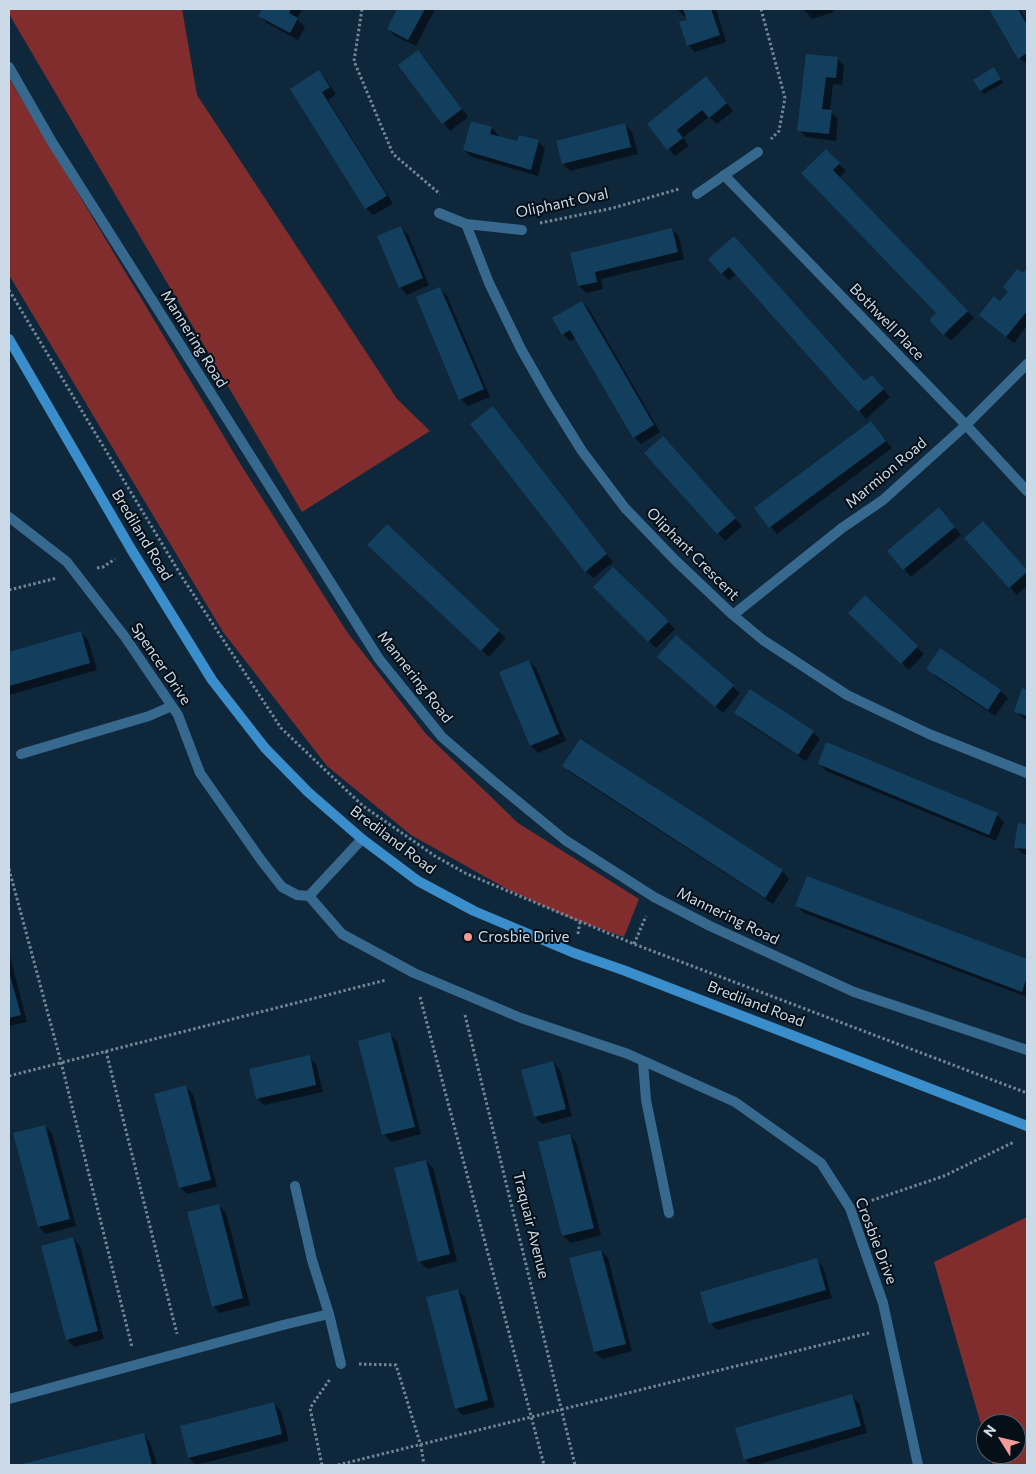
<!DOCTYPE html>
<html>
<head>
<meta charset="utf-8">
<style>
	body { margin:0 }
	#map { position:relative; width:1036px; height:1474px; overflow:hidden; background:#0e273b; font-family:Commissioner,sans-serif }
	canvas { display:block }
	.frame { position:absolute; inset:0; border:10px solid #ccdae7; pointer-events:none }
	.north { position:absolute; left:976px; top:1414px; width:50px; height:50px; box-sizing:border-box; background:#050f18; border:1px solid #55606b; border-radius:50%; rotate:306deg; font-size:14px; font-weight:700; line-height:20px; text-align:center; color:#ccdae7 }
	.north::after { content:''; display:block; margin:auto; width:18px; height:22px; background:#f59b97; clip-path:polygon(50% 0,100% 100%,50% 72%,0 100%) }
</style>
</head>
<body>
<div id="map">
<canvas width="1036" height="1474"></canvas>
<div class="frame"></div>
<div class="north">N</div>
</div>
<script>
const ctx = document.querySelector('canvas').getContext('2d');
ctx.lineJoin = 'round';
function paint(path, color) {
  ctx.fillStyle = color;
  ctx.fill(path, 'evenodd');
}
function toPath(rows) {
  const path = new Path2D();
  for (const r of rows) {
    path.moveTo(r[0], r[1]);
    for (let i = 2; i < r.length; i += 2) path.lineTo(r[i], r[i + 1]);
  }
  return path;
}
function trace(path, color, width, dash) {
  ctx.strokeStyle = color;
  ctx.lineWidth = width;
  ctx.lineCap = dash ? 'butt' : 'round';
  ctx.setLineDash(dash || []);
  ctx.stroke(path);
}
function drawText(font, color, halo, rows, align = 'center') {
  ctx.font = font + ' Commissioner,sans-serif';
  ctx.lineWidth = 4;
  ctx.setLineDash([]);
  ctx.textBaseline = 'middle';
  ctx.strokeStyle = halo;
  ctx.fillStyle = color;
  for (const [text, x, y, turn = 0] of rows) {
    ctx.save();
    ctx.translate(x, y);
    ctx.rotate((+turn || 0) * Math.PI / 180);
    ctx.textAlign = isNaN(turn) ? turn : align;
    if (halo) ctx.strokeText(text, 0, 0);
    ctx.fillText(text, 0, 0);
    ctx.restore();
  }
}
const green = toPath([
	[9,9,182,9,197,95,397,399,430,431,302,512,9,14],
	[9,78,241,465,347,632,426,734,518,823,639,899,624,937,572,919,507,889,411,835,327,766,223,632,9,275],
	[1027,1217,1027,1465,993,1465,989,1454,1016,1454,1016,1424,986,1424,986,1442,934,1262]
]);
const shadow = toPath([
	[264,9,302,9,297,19,305,27,298,40,267,23,260,16],
	[398,9,435,9,416,46,395,36,388,29],
	[677,9,716,9,726,42,695,52,688,45,688,21,687,17,685,17],
	[804,9,833,9,834,12,812,19],
	[990,9,1020,9,1027,22,1027,64,1019,58],
	[807,55,837,58,844,66,842,85,833,84,830,111,838,119,836,141,806,137,799,130],
	[425,59,468,117,450,131,400,66],
	[319,72,326,79,336,94,328,100,393,204,373,215,366,208,292,89],
	[997,72,1003,83,984,94,975,80],
	[713,85,733,111,717,124,709,117,683,138,689,146,675,156,648,125],
	[625,125,632,132,638,154,570,171,563,164,558,141],
	[492,128,499,136,498,137,518,143,538,141,545,148,538,176,472,157,464,150],
	[826,151,846,171,839,178,974,318,951,341,931,320,938,313,803,173],
	[401,227,408,235,429,285,407,295,400,287],
	[672,229,679,236,684,259,601,279,603,289,586,293,579,286,572,254],
	[734,238,864,383,879,384,890,397,866,419,736,274,729,280,722,273],
	[1027,270,1027,326,1014,343,988,322,1000,303],
	[440,289,447,296,490,397,468,406,461,399],
	[582,302,589,309,660,432,641,444,634,437,576,338,570,341,563,334],
	[500,415,613,562,593,578,586,571],
	[871,422,892,448,777,534,756,509],
	[670,445,742,526,725,541,646,453],
	[946,516,961,535,911,577,889,551],
	[387,526,506,638,489,657,376,552],
	[990,530,1027,571,1027,586,1017,595,966,538],
	[614,568,675,629,656,648,595,587],
	[865,597,924,654,909,670,849,613],
	[81,633,88,640,97,670,9,695,9,653],
	[676,637,740,693,723,713,666,664],
	[529,661,536,668,566,741,538,753,531,746],
	[928,668,1001,691,1008,698,995,716,935,676],
	[750,690,813,732,820,739,806,761,743,720,736,713],
	[1023,690,1027,691,1027,720,1023,718,1016,711],
	[819,763,997,815,1004,822,996,841,826,771],
	[564,766,782,871,789,879,773,904,571,773],
	[1019,825,1027,826,1027,855,1023,854,1016,847],
	[807,877,1027,960,1027,997,804,913,797,906],
	[9,952,27,1022,9,1026],
	[389,1034,397,1041,421,1134,391,1142,384,1134],
	[309,1056,316,1064,323,1092,264,1105,257,1098],
	[553,1062,560,1070,572,1116,542,1124,535,1117],
	[186,1087,193,1094,217,1187,187,1194,180,1187],
	[45,1126,52,1133,76,1226,46,1234,39,1227,15,1134],
	[569,1135,576,1142,601,1235,571,1243,563,1236],
	[426,1161,433,1168,457,1261,427,1269,419,1261],
	[219,1205,226,1213,250,1305,220,1313,213,1306],
	[73,1238,80,1246,104,1339,74,1347,67,1339],
	[601,1251,608,1258,632,1351,602,1359,595,1352],
	[816,1260,823,1267,832,1298,717,1330,710,1323],
	[458,1290,465,1297,495,1407,463,1415,456,1408],
	[851,1396,859,1403,867,1433,756,1465,751,1465,745,1459],
	[274,1403,281,1411,289,1441,196,1465,189,1458],
	[143,1434,150,1442,157,1465,21,1465]
]);
const building = toPath([
	[262,9,291,9,289,13,298,18,290,33,258,16],
	[397,9,425,9,408,40,387,29],
	[683,9,711,9,720,35,687,46,679,22,687,20],
	[989,9,1018,9,1027,25,1027,53,1018,59],
	[418,50,462,109,442,124,398,65],
	[806,54,838,57,836,78,826,77,822,109,832,110,829,134,797,131],
	[994,67,1001,79,980,91,973,80],
	[319,70,330,87,322,92,387,196,365,209,290,89],
	[706,76,727,103,709,118,702,110,677,130,683,138,667,150,647,124],
	[471,121,492,127,490,134,517,141,519,135,539,140,531,170,463,150],
	[625,123,631,147,562,164,556,141],
	[826,149,840,163,833,170,968,311,943,335,929,320,936,313,801,173],
	[401,226,423,278,399,288,377,236],
	[672,228,678,252,595,272,597,282,578,286,570,253],
	[734,236,864,381,872,375,884,389,858,412,729,267,721,274,708,259],
	[1027,268,1027,311,1006,337,979,315,994,296,1000,301,1008,292,1003,287,1017,269,1023,273],
	[440,287,484,389,459,400,416,297],
	[582,301,654,425,633,438,570,330,562,335,552,318],
	[493,406,607,554,585,572,470,424],
	[871,421,886,441,769,528,754,508],
	[663,436,736,518,717,534,644,453],
	[939,507,955,527,903,570,887,551],
	[983,521,1027,570,1027,572,1009,588,964,538],
	[387,524,500,630,481,651,367,545],
	[613,567,669,621,648,642,593,587],
	[865,595,918,646,901,664,848,613],
	[81,631,90,663,9,686,9,652],
	[676,635,734,685,715,707,657,657],
	[940,648,1001,690,988,710,926,669],
	[529,660,559,734,530,746,499,672],
	[1022,688,1027,690,1027,716,1014,712],
	[750,689,814,731,798,755,734,713],
	[580,739,783,870,765,898,562,766],
	[826,742,998,813,989,835,818,764],
	[1018,823,1027,825,1027,849,1014,848],
	[807,876,1027,959,1027,977,1022,992,795,906],
	[9,972,21,1015,9,1018],
	[390,1032,415,1127,382,1135,358,1041],
	[310,1055,316,1085,256,1099,249,1069],
	[553,1061,566,1109,534,1117,521,1070],
	[186,1085,211,1180,179,1188,154,1094],
	[45,1125,70,1219,38,1227,13,1133],
	[570,1134,594,1228,562,1236,538,1142],
	[426,1160,450,1254,418,1262,394,1168],
	[219,1204,243,1298,212,1307,187,1212],
	[73,1237,98,1331,66,1340,41,1246],
	[601,1250,626,1344,594,1352,569,1258],
	[817,1258,826,1290,709,1324,700,1292],
	[458,1289,488,1400,455,1409,426,1297],
	[852,1394,861,1426,744,1460,735,1428],
	[274,1402,282,1434,188,1458,180,1426],
	[144,1433,152,1465,18,1465]
]);
const path = toPath([
	[362,9,354,61,393,154,440,194],
	[761,9,785,98,779,131,771,139],
	[540,223,613,208,679,189],
	[9,290,182,577,281,728,363,806,435,856,465,873,634,944,1027,1093],
	[97,568,103,567,115,559],
	[9,590,57,578],
	[9,869,61,1062,132,1347],
	[578,934,580,922],
	[634,944,646,916],
	[420,997,544,1465],
	[465,1015,575,1465],
	[106,1051,177,1334],
	[9,1076,386,980],
	[867,1202,944,1176,1014,1142],
	[359,1364,396,1365,421,1446,424,1465],
	[322,1465,310,1408,330,1379],
	[338,1465,869,1333]
]);
const lane = toPath([
	[329,1314,341,1364],
	[283,1325,329,1314,312,1260,295,1186]
]);
const street = toPath([
	[9,67,52,142,379,659,442,737,492,780,565,840,654,897,710,926,854,992,1027,1050],
	[724,175,966,425,1027,491],
	[697,194,758,152],
	[439,213,466,224,522,230],
	[466,224,489,283,521,349,549,398,582,451,625,508,675,560,733,615,763,640,847,695,929,734,1027,773],
	[9,517,67,562,125,637,178,715,200,773,261,860,282,887,297,895,309,896,362,839],
	[733,615,842,528,883,500,966,425,1027,364],
	[21,754,149,716,172,706],
	[309,896,342,934,414,973,521,1018,628,1054,735,1102,821,1163,850,1208,883,1303,918,1465],
	[643,1061,646,1100,669,1213],
	[9,1399,283,1325]
]);
const secondary = toPath([
	[9,339,131,549,212,680,265,748,308,792,362,839,418,881,474,911,574,953,623,970,1027,1126]
]);
const markers = [
	[468,937,5,"#f59b97"]
];
const streetNames = [
	["Oliphant Oval",562,203,-12],
	["Bothwell Place",887,322,46],
	["Mannering Road",194,339,58],
	["Marmion Road",886,473,-40],
	["Brediland Road",142,535,59],
	["Oliphant Crescent",693,554,45],
	["Spencer Drive",161,664,56],
	["Mannering Road",415,677,52],
	["Brediland Road",393,840,37],
	["Mannering Road",728,916,26],
	["Brediland Road",756,1004,21],
	["Traquair Avenue",531,1225,76],
	["Crosbie Drive",876,1241,69]
];
const poiNames = [
	["Crosbie Drive",478,937]
];
paint(green, '#812d2e');
paint(shadow, '#0007');
paint(building, '#133f5e');
trace(path, '#738697', 3, [2.5, 2.5]);
trace(lane, '#37688e', 10);
trace(street, '#37688e', 10);
trace(secondary, '#3a8ecb', 10);
for (const [x, y, r, color] of markers) {
  const dot = new Path2D();
  dot.arc(x, y, r, 0, 2 * Math.PI);
  ctx.fillStyle = color;
  ctx.fill(dot);
  trace(dot, '#050f18', 2);
}
drawText('15px', '#ccdae7', '#050f18', streetNames);
drawText('15px', '#ccdae7', '#050f18', poiNames, 'left');
</script>
</body>
</html>
